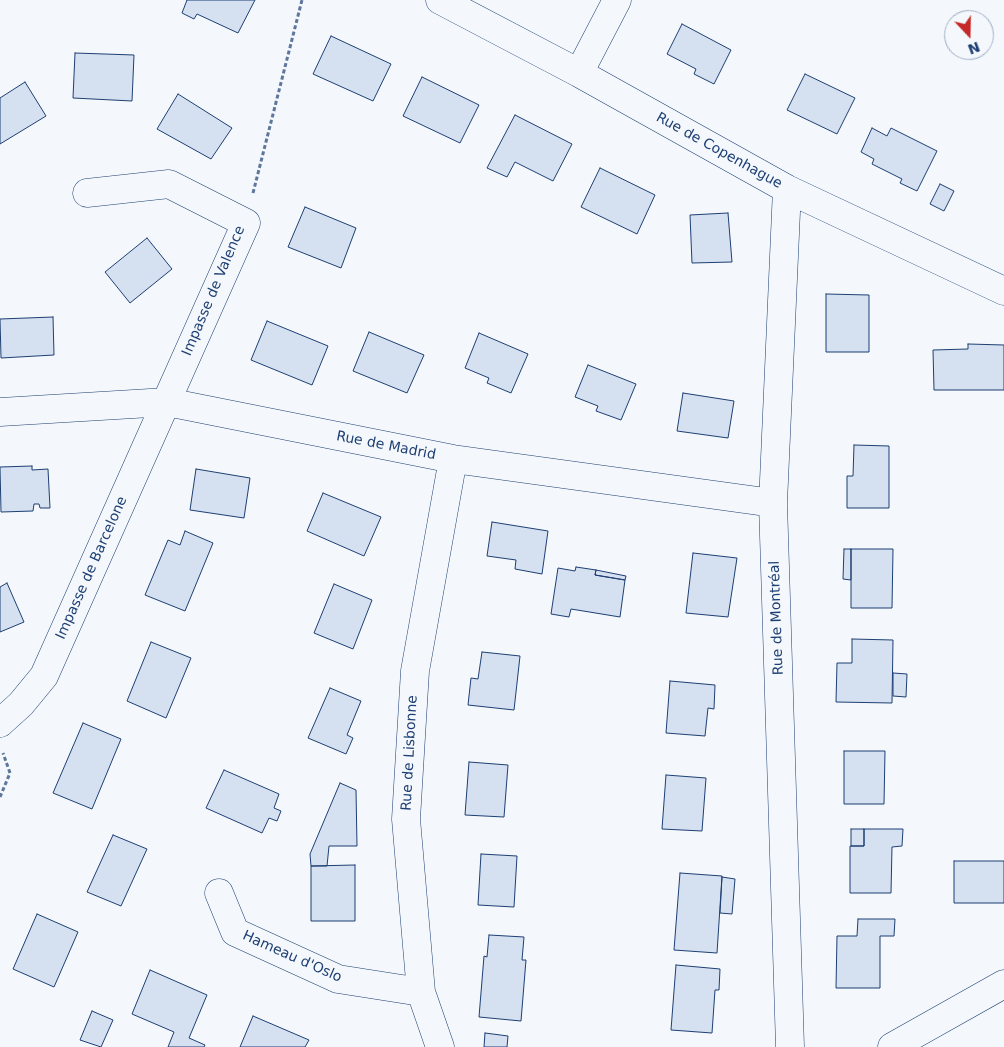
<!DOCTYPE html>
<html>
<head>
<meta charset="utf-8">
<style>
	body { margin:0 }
	#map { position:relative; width:1004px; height:1047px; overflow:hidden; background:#f4f7fb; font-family:"DejaVu Sans",sans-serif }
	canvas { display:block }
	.north { position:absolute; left:944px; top:10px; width:50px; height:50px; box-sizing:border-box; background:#f4f7fb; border:1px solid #9eadc5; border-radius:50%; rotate:159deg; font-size:14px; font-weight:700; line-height:20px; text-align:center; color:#1d3f73 }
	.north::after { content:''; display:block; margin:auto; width:18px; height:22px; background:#c62828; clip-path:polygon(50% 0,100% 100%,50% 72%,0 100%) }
</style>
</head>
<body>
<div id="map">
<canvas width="1004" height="1047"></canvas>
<div class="north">N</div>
</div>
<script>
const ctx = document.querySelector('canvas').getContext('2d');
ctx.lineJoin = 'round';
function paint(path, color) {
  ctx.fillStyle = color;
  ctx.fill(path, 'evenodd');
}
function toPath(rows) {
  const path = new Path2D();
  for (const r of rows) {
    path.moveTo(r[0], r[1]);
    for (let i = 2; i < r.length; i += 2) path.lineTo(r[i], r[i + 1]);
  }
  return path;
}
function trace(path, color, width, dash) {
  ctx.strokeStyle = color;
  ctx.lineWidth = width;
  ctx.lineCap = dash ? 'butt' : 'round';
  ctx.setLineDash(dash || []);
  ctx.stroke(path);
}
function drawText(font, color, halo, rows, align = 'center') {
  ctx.font = font + ' "DejaVu Sans",sans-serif';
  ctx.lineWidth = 4;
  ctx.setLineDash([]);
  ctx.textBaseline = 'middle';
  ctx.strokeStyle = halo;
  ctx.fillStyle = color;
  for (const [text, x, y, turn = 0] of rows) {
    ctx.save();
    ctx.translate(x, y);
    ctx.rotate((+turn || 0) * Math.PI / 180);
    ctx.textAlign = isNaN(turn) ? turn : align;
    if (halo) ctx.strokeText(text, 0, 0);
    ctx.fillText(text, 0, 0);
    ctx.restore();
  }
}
const building = toPath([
	[187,0,255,0,238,33,197,14,194,19,182,13,187,0],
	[682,24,731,50,714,84,694,74,696,69,667,54,682,24],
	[331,36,391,64,373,101,313,74,331,36],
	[75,53,134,55,132,101,73,98,75,53],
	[805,74,855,98,837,134,787,110,805,74],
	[422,77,479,105,460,143,403,116,422,77],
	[25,82,46,116,0,144,0,98,25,82],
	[178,94,232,128,211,159,157,129,178,94],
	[515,115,572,144,553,181,515,162,507,177,487,168,515,115],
	[872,128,887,136,891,128,937,151,917,191,900,183,902,179,872,164,874,159,861,152,872,128],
	[600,168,655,195,637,234,581,207,600,168],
	[940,184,954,191,944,211,930,204,940,184],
	[305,207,356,228,341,268,288,247,305,207],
	[728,213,732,262,692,263,690,215,728,213],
	[147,238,172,269,130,303,105,272,147,238],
	[826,294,869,295,869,352,826,352,826,294],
	[53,317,54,355,1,358,0,319,53,317],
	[267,321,328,346,312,385,251,360,267,321],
	[369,332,424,355,407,393,353,371,369,332],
	[479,333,528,354,511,393,487,383,489,378,465,368,479,333],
	[968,344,1004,345,1004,390,934,390,933,350,968,349,968,344],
	[588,365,636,384,621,420,596,411,598,406,575,397,588,365],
	[683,393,734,401,728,438,677,431,683,393],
	[854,445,889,446,889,508,847,508,847,476,853,476,854,445],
	[32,466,32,470,48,469,50,508,40,508,39,504,34,504,33,511,1,512,0,467,32,466],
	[196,469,250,478,244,518,190,510,196,469],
	[323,493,381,517,364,556,307,531,323,493],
	[492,522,548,531,542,574,515,569,516,560,487,556,492,522],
	[185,531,213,543,185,611,145,595,168,540,180,545,185,531],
	[844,549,851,549,851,580,843,579,844,549],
	[851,549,893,549,892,608,851,608,851,549],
	[693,553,737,558,728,617,686,613,693,553],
	[576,567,596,570,595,575,625,580,620,617,571,609,569,617,551,614,558,568,575,571,576,567],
	[596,570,626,576,625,580,595,575,596,570],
	[7,583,24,622,0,632,0,587,7,583],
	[334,584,372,600,353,649,314,633,334,584],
	[852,639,893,640,892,703,836,702,837,663,852,663,852,639],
	[151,642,191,658,166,718,127,701,151,642],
	[482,652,520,656,514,710,468,705,471,678,478,679,482,652],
	[893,673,907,674,906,697,893,696,893,673],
	[670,681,715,685,714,709,708,708,705,736,666,733,670,681],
	[330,688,361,701,347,735,353,738,346,754,308,738,330,688],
	[83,723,121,739,92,809,53,793,83,723],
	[844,751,885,751,884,804,844,804,844,751],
	[469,762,508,765,504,817,465,815,469,762],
	[224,770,279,794,274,808,281,811,277,821,269,818,262,833,206,808,224,770],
	[666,775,706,778,702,831,662,829,666,775],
	[340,783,356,790,357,846,329,846,327,866,311,866,310,854,340,783],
	[851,829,864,829,864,846,851,846,851,829],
	[864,829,903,829,902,846,892,847,891,893,850,893,850,846,864,846,864,829],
	[113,835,147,849,121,906,87,892,113,835],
	[481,854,517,856,514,907,478,905,481,854],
	[954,861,1004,861,1004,903,954,903,954,861],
	[355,865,355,921,311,921,311,866,355,865],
	[680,873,722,876,717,953,674,950,680,873],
	[722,877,735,879,732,914,720,913,722,877],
	[37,914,78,932,54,987,13,969,37,914],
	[858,919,895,919,894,936,880,936,880,988,836,988,837,936,857,936,858,919],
	[489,935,524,937,522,960,526,960,521,1021,479,1017,484,956,487,957,489,935],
	[676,965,720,969,719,990,715,990,712,1033,671,1030,676,965],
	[150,970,207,995,189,1038,205,1045,204,1047,168,1047,174,1032,132,1014,150,970],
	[92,1011,113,1020,101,1047,80,1040,92,1011],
	[253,1016,309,1040,305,1047,240,1047,253,1016],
	[485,1033,508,1036,507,1047,484,1047,485,1033]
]);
const path = toPath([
	[253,193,302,0],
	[0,797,10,773,3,753]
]);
const street = toPath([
	[440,0,579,73,787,189,1004,291],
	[579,73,617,0],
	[787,189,773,503,790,1047],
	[0,412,167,402,453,459,773,503],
	[0,723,21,704,44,676,246,223,169,184,87,193],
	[219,893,235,932,338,979,421,992],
	[440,1047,421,992,406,819,415,671,453,459],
	[892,1047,1004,984]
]);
const streetNames = [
	["Rue de Copenhague",719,151,29],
	["Impasse de Valence",214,291,-67],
	["Rue de Madrid",386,446,11],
	["Impasse de Barcelone",92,568,-66],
	["Rue de Montréal",777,618,-92],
	["Rue de Lisbonne",410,753,-87],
	["Hameau d'Oslo",292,957,24]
];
paint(building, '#d5e0f0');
trace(building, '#1d3f73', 1);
trace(street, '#1d3f73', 29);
trace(path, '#5e769c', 3, [4, 2.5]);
trace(street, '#f4f7fb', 28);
drawText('14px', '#1d3f73', '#f4f7fb', streetNames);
</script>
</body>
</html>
